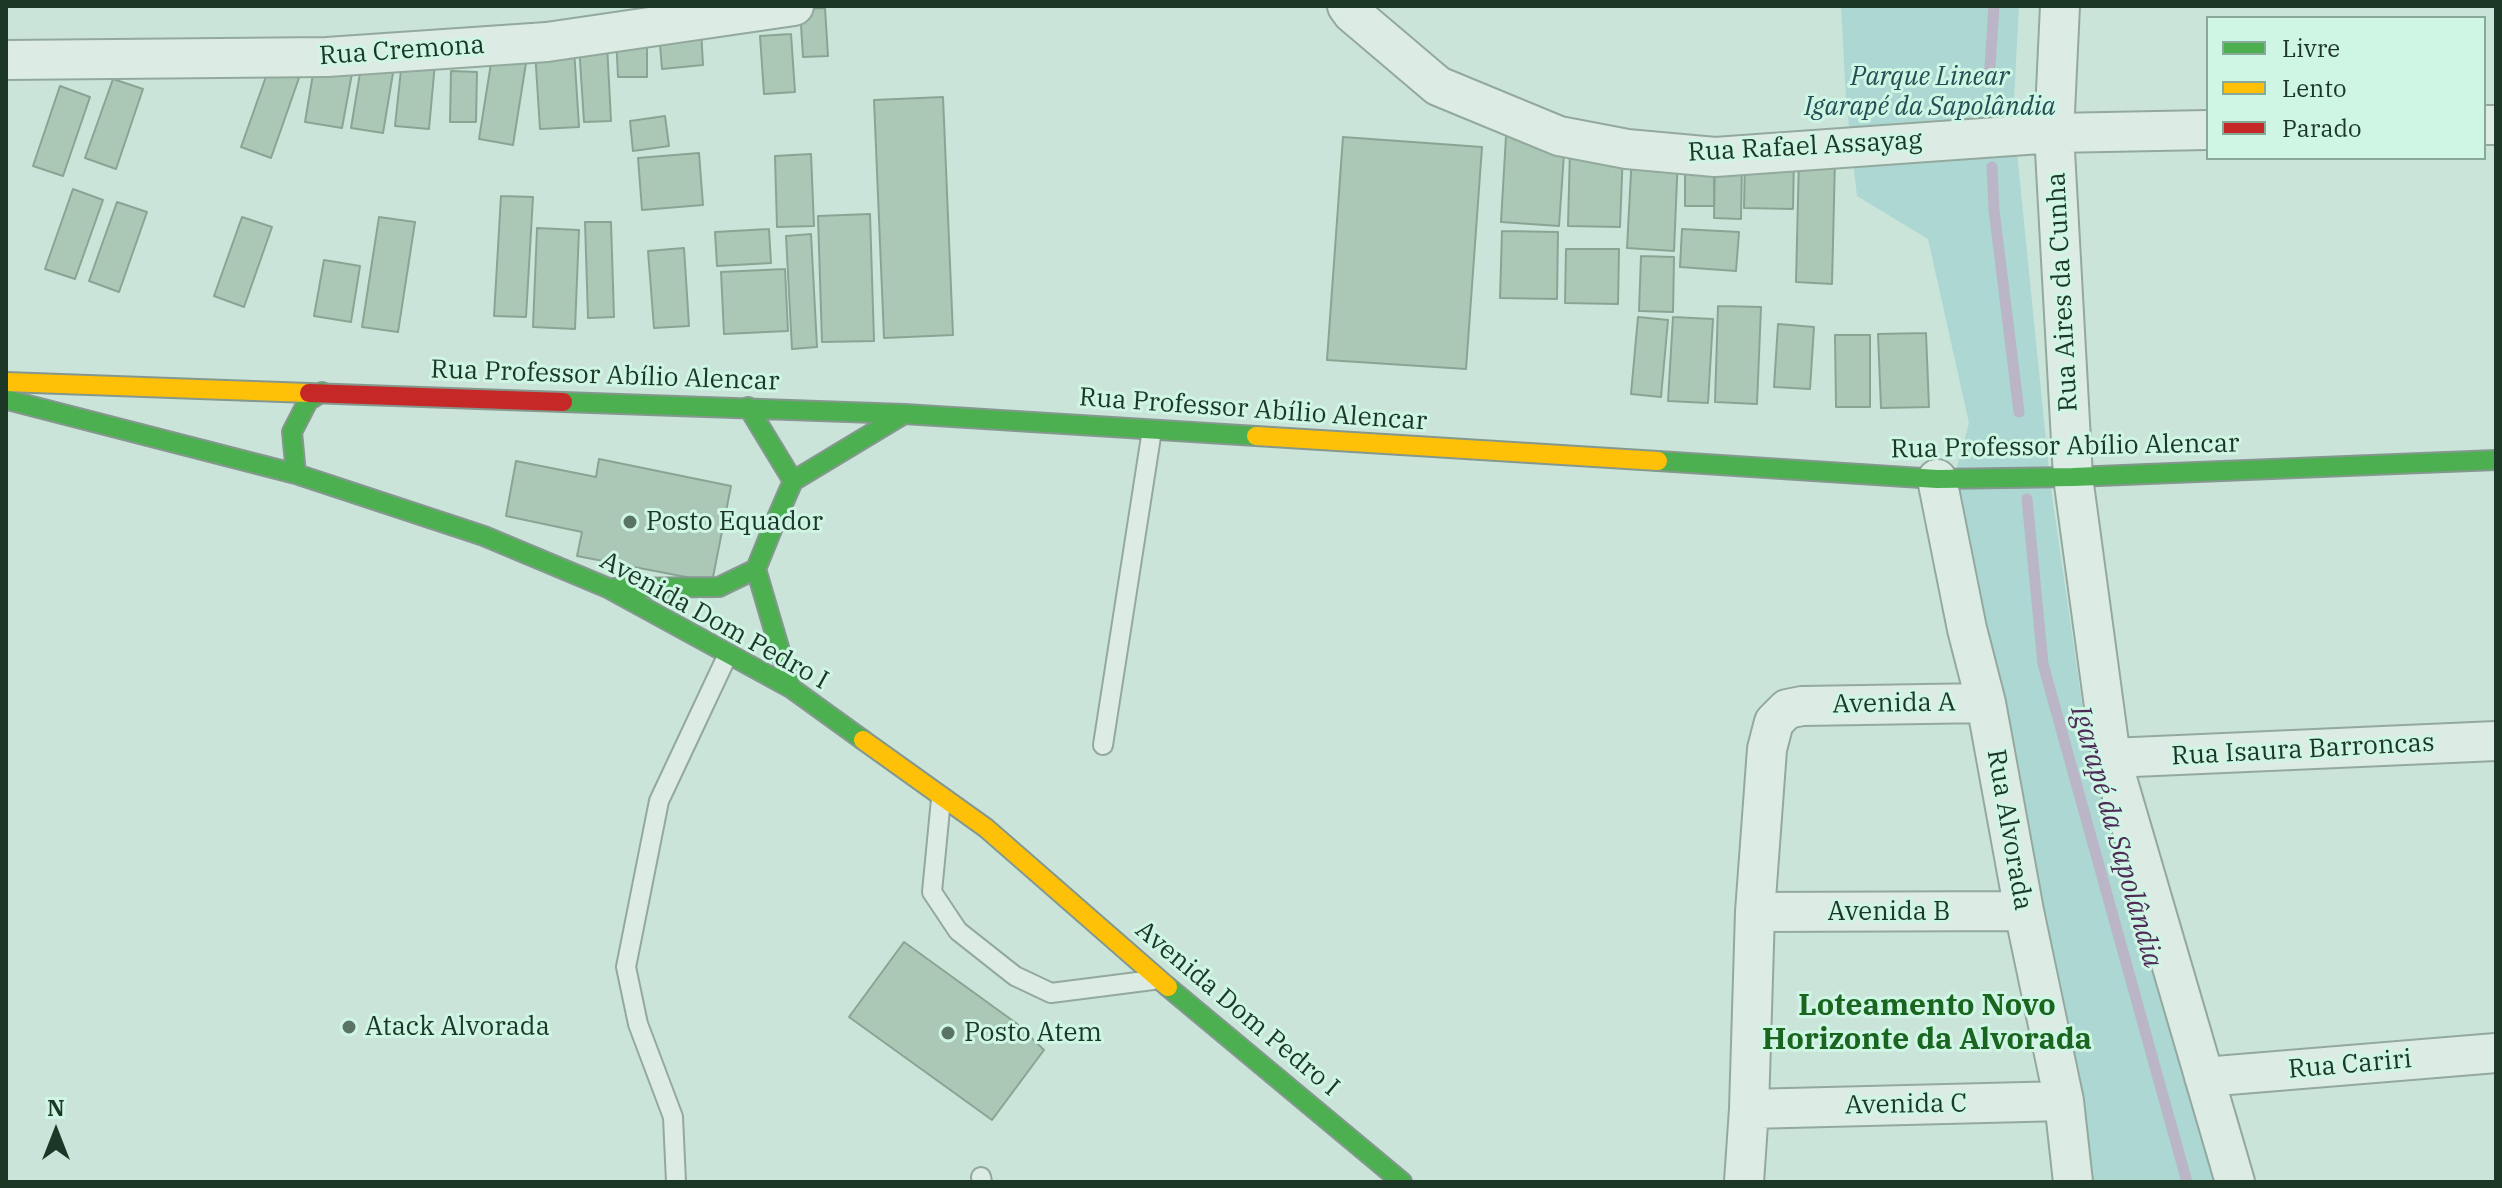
<!DOCTYPE html>
<html>
<head>
<meta charset="utf-8">
<style>
	body { margin:0 }
	#map { position:relative; width:2502px; height:1188px; overflow:hidden; background:#cae4d9; font-family:"IBM Plex Serif",serif }
	canvas { display:block }
	.frame { position:absolute; inset:0; border:8px solid #1c3725; pointer-events:none }
	.legend { position:absolute; left:2206px; top:16px; width:280px; height:144px; box-sizing:border-box; background:#cff6e5; border:2px solid #87aa98; margin:0; padding:10px 14px; list-style:none; font-size:24px; color:#1c3725 }
	.legend li { display:flex; align-items:center; gap:16px; height:40px }
	.legend b { width:40px; border:2px solid #87aa98 }
	.north { position:absolute; left:16px; top:1092px; width:80px; height:80px; -webkit-text-stroke:6px #cff6e5; paint-order:stroke; rotate:0deg; font-size:22px; font-weight:700; line-height:32px; text-align:center; color:#1c3725 }
	.north::after { content:''; display:block; margin:auto; width:28px; height:36px; background:#1c3725; clip-path:polygon(50% 0,100% 100%,50% 72%,0 100%) }
</style>
</head>
<body>
<div id="map">
<canvas width="2502" height="1188"></canvas>
<div class="frame"></div>
<ul class="legend">
<li><b style="height:10px;background:#4caf50"></b>Livre</li>
<li><b style="height:10px;background:#ffc107"></b>Lento</li>
<li><b style="height:10px;background:#c62828"></b>Parado</li>
</ul>
<div class="north">N</div>
</div>
<script>
const ctx = document.querySelector('canvas').getContext('2d');
ctx.lineJoin = 'round';
function paint(path, color) {
  ctx.fillStyle = color;
  ctx.fill(path, 'evenodd');
}
function toPath(rows) {
  const path = new Path2D();
  for (const r of rows) {
    path.moveTo(r[0], r[1]);
    for (let i = 2; i < r.length; i += 2) path.lineTo(r[i], r[i + 1]);
  }
  return path;
}
function trace(path, color, width, dash) {
  ctx.strokeStyle = color;
  ctx.lineWidth = width;
  ctx.lineCap = dash ? 'butt' : 'round';
  ctx.setLineDash(dash || []);
  ctx.stroke(path);
}
function drawText(font, color, halo, rows, align = 'center') {
  ctx.font = font + ' "IBM Plex Serif",serif';
  ctx.lineWidth = 6;
  ctx.setLineDash([]);
  ctx.textBaseline = 'middle';
  ctx.strokeStyle = halo;
  ctx.fillStyle = color;
  for (const [text, x, y, turn = 0] of rows) {
    ctx.save();
    ctx.translate(x, y);
    ctx.rotate((+turn || 0) * Math.PI / 180);
    ctx.textAlign = isNaN(turn) ? turn : align;
    if (halo) ctx.strokeText(text, 0, 0);
    ctx.fillText(text, 0, 0);
    ctx.restore();
  }
}
const green = toPath([
	[1841,6,2019,6,2014,99,2018,162,2050,481,2087,738,2127,867,2214,1182,2079,1182,1948,499,1969,423,1928,239,1857,196,1846,99]
]);
const stream = toPath([
	[1989,83,1994,6],
	[1992,167,1994,210,2019,412],
	[2027,499,2043,664,2187,1182]
]);
const building = toPath([
	[825,8,828,56,803,57,800,9,825,8],
	[701,29,703,65,662,69,659,32,701,29],
	[791,34,795,92,764,94,760,36,791,34],
	[616,35,647,35,647,77,618,77,616,35],
	[607,44,611,121,584,122,579,45,607,44],
	[574,49,579,127,540,129,535,51,574,49],
	[492,57,526,63,513,145,479,139,492,57],
	[402,60,435,63,429,129,395,126,402,60],
	[315,62,353,68,342,128,305,122,315,62],
	[361,67,393,73,383,133,351,128,361,67],
	[269,68,299,78,271,158,241,147,269,68],
	[451,71,477,72,476,122,450,122,451,71],
	[113,79,143,89,116,169,85,158,113,79],
	[60,86,90,97,63,176,33,166,60,86],
	[943,97,953,335,884,338,874,100,943,97],
	[665,116,669,146,633,151,630,121,665,116],
	[1506,136,1565,139,1559,226,1501,222,1506,136],
	[1343,137,1482,147,1466,369,1327,360,1343,137],
	[1570,149,1623,151,1620,227,1568,226,1570,149],
	[699,153,703,205,642,210,638,158,699,153],
	[811,154,814,226,777,227,775,156,811,154],
	[1632,154,1678,156,1674,251,1627,248,1632,154],
	[1745,157,1794,158,1793,209,1744,208,1745,157],
	[1799,158,1835,159,1832,284,1796,282,1799,158],
	[1685,160,1714,160,1714,206,1685,206,1685,160],
	[1715,162,1742,163,1741,219,1714,218,1715,162],
	[73,189,103,200,75,279,45,269,73,189],
	[501,196,533,197,526,317,494,316,501,196],
	[117,202,147,212,119,292,89,281,117,202],
	[870,214,874,341,822,342,818,216,870,214],
	[242,217,272,227,244,307,214,296,242,217],
	[379,217,415,222,398,332,362,327,379,217],
	[585,222,611,222,614,317,588,318,585,222],
	[537,228,579,230,575,329,533,327,537,228],
	[769,229,771,263,717,266,715,232,769,229],
	[1682,229,1739,232,1736,271,1680,267,1682,229],
	[1502,231,1558,232,1557,299,1500,298,1502,231],
	[811,234,817,347,792,349,786,236,811,234],
	[684,248,689,326,654,328,648,251,684,248],
	[1566,249,1619,249,1618,304,1565,303,1566,249],
	[1641,256,1674,257,1673,312,1639,311,1641,256],
	[324,260,360,266,351,322,314,316,324,260],
	[785,269,788,331,724,334,721,272,785,269],
	[1718,306,1761,307,1757,404,1715,402,1718,306],
	[1638,317,1668,320,1661,397,1631,394,1638,317],
	[1673,317,1713,319,1708,403,1668,401,1673,317],
	[1778,324,1814,327,1810,389,1774,387,1778,324],
	[1926,333,1929,407,1881,408,1878,334,1926,333],
	[1835,335,1870,335,1870,407,1836,407,1835,335],
	[599,459,731,486,712,582,577,556,582,532,506,516,516,461,596,477,599,459],
	[904,942,1016,1023,1044,1050,992,1120,849,1017,904,942]
]);
const lane = toPath([
	[1103,745,1152,430],
	[941,799,932,892,958,931,1015,976,1051,993,1153,980],
	[981,1177,982,1182],
	[676,1182,673,1117,638,1024,626,967,659,801,728,654]
]);
const street = toPath([
	[1347,6,1352,13,1438,86,1559,136,1627,149,1715,157,2054,133,2208,130],
	[2060,6,2054,133,2073,477,2111,758,2235,1182],
	[6,60,327,57,547,42,794,6],
	[2484,125,2496,125],
	[1937,479,1967,629,1986,703,2024,911,2064,1101,2073,1182],
	[2111,758,2496,741],
	[1755,912,2024,911],
	[2204,1077,2496,1053],
	[1749,1109,2064,1101],
	[1744,1182,1749,1109,1755,912,1767,749,1774,722,1787,709,1802,706,1986,703]
]);
const fast = toPath([
	[8,400,296,474,484,536,608,588,791,688,863,740],
	[563,402,904,414,1256,436],
	[748,407,793,481],
	[1658,461,1937,479,2073,477,2496,460],
	[296,474,292,432,308,401,322,392],
	[614,588,719,587,756,569],
	[791,688,756,569,773,527,793,481,904,414],
	[1168,987,1402,1182]
]);
const slow = toPath([
	[6,382,309,393],
	[1256,436,1658,461],
	[863,740,986,828,1168,987]
]);
const jam = toPath([
	[309,393,563,402]
]);
const markers = [
	[630,522,8,"#597464"],
	[349,1027,8,"#597464"],
	[948,1033,8,"#597464"]
];
const streetNames = [
	["Rua Cremona",402,51,-4],
	["Rua Rafael Assayag",1805,147,-3],
	["Rua Aires da Cunha",2063,292,-93],
	["Rua Professor Abílio Alencar",605,376,2],
	["Rua Professor Abílio Alencar",1253,410,4],
	["Rua Professor Abílio Alencar",2065,447,-1],
	["Avenida Dom Pedro I",714,621,29],
	["Avenida A",1894,704,-1],
	["Rua Isaura Barroncas",2303,750,-3],
	["Rua Alvorada",2009,830,80],
	["Avenida B",1889,912],
	["Avenida Dom Pedro I",1237,1009,40],
	["Rua Cariri",2350,1065,-5],
	["Avenida C",1906,1105,-1]
];
const parkNames = [
	["Parque Linear",1930,77],
	["Igarapé da Sapolândia",1930,107]
];
const poiNames = [
	["Posto Equador",646,522],
	["Atack Alvorada",365,1027],
	["Posto Atem",964,1033]
];
const waterNames = [
	["Igarapé da Sapolândia",2116,837,74]
];
const quarterNames = [
	["Loteamento Novo",1927,1006],
	["Horizonte da Alvorada",1927,1040]
];
paint(green, '#acd7d2');
trace(stream, '#bab6c8', 11);
paint(building, '#abc8b6');
trace(building, '#8aa494', 2);
trace(lane, '#94a99e', 22);
trace(street, '#94a99e', 42);
trace(fast, '#84988e', 22);
trace(slow, '#84988e', 22);
trace(jam, '#84988e', 22);
trace(lane, '#dcece5', 18);
trace(street, '#dcece5', 38);
trace(fast, '#4caf50', 18);
trace(slow, '#ffc107', 18);
trace(jam, '#c62828', 18);
for (const [x, y, r, color] of markers) {
  const dot = new Path2D();
  dot.arc(x, y, r, 0, 2 * Math.PI);
  ctx.fillStyle = color;
  ctx.fill(dot);
  trace(dot, '#cff6e5', 3);
}
drawText('26px', '#1c3725', '#cff6e5', streetNames);
drawText('italic 26px', '#224e54', '#cff6e5', parkNames);
drawText('26px', '#1c3725', '#cff6e5', poiNames, 'left');
drawText('italic 28px', '#4e2b57', '#cff6e5', waterNames);
drawText('bold 30px', '#1a6520', '#cff6e5', quarterNames);
</script>
</body>
</html>
